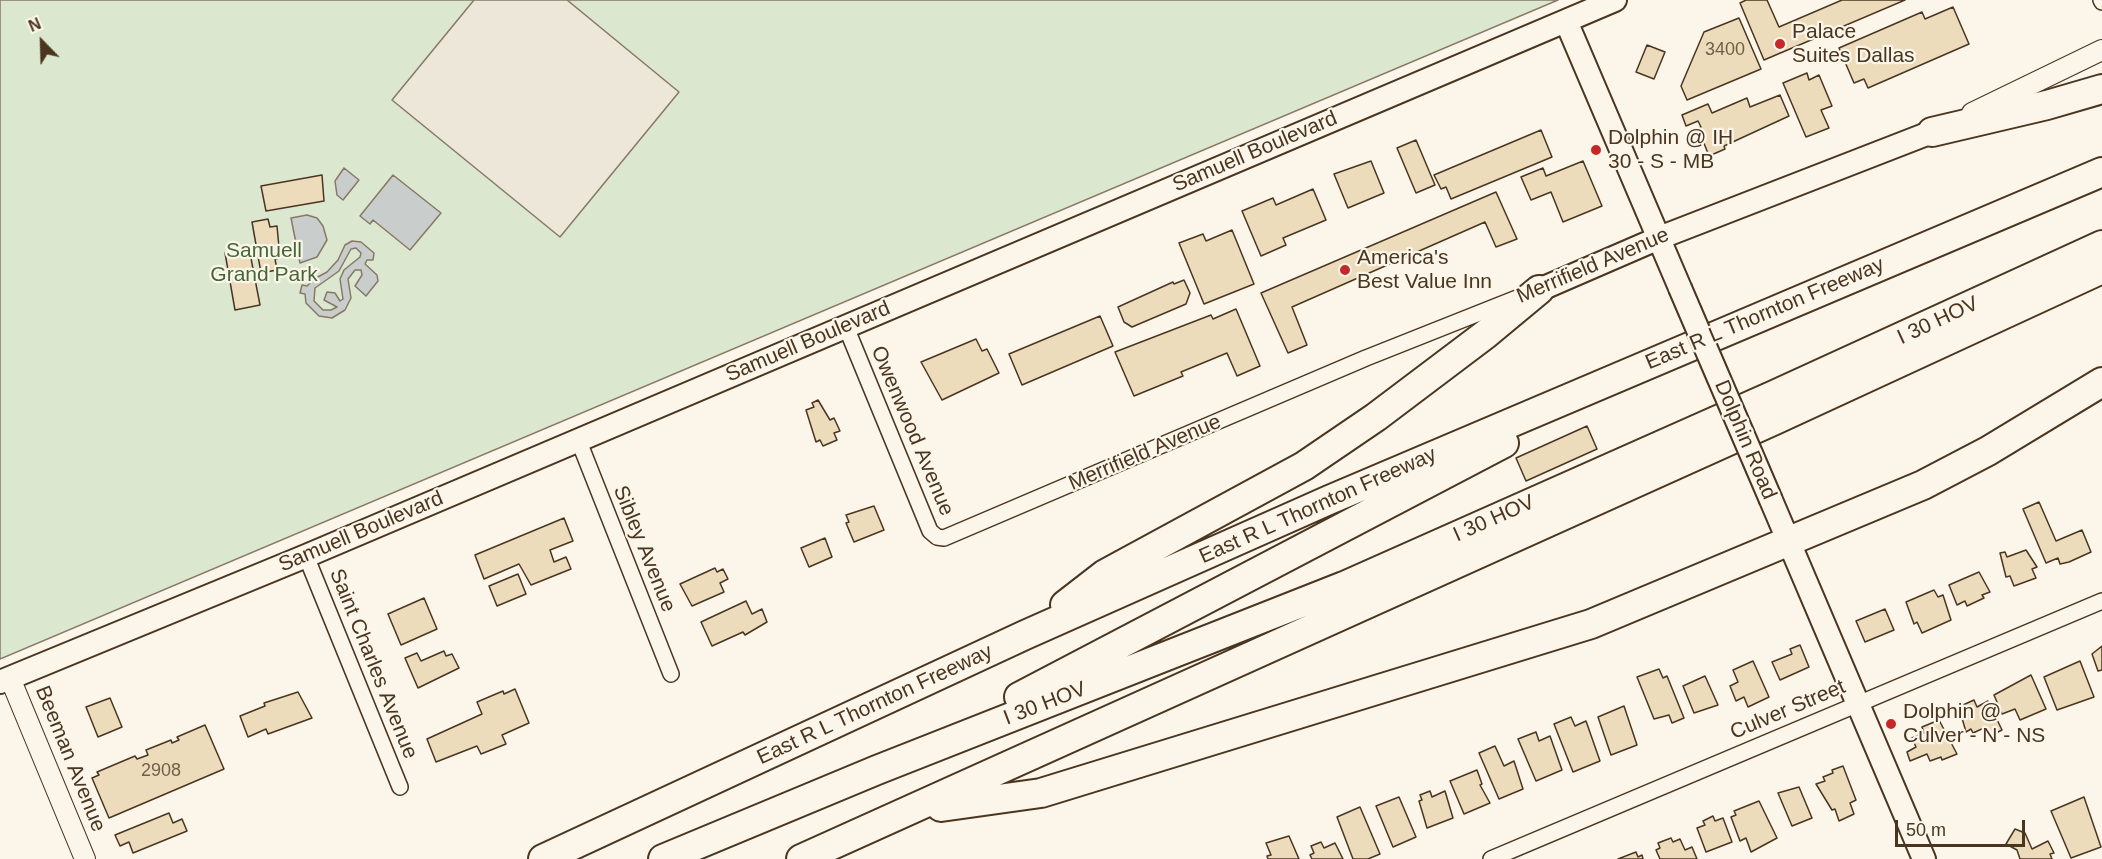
<!DOCTYPE html>
<html>
<head>
<meta charset="utf-8">
<style>
	body { margin:0 }
	#map { position:relative; width:2102px; height:859px; overflow:hidden; background:#fbf6e9; font-family:Helvetica,sans-serif }
	canvas { display:block }
	.north { position:absolute; left:12px; top:12px; width:60px; height:60px; -webkit-text-stroke:4px #fbf6e9; paint-order:stroke; rotate:337deg; font-size:16px; font-weight:700; line-height:24px; text-align:center; color:#4a3520 }
	.north::after { content:''; display:block; margin:auto; width:21px; height:27px; background:#4a3520; clip-path:polygon(50% 0,100% 100%,50% 72%,0 100%) }
	.scale { position:absolute; left:1895px; top:820px; width:130px; height:27px; box-sizing:border-box; border:3px solid #4a3520; border-top:0; padding-left:8px; font-size:18px; line-height:21px; white-space:nowrap; color:#4a3520; -webkit-text-stroke:4px #fbf6e9; paint-order:stroke }
</style>
</head>
<body>
<div id="map">
<canvas width="2102" height="859"></canvas>
<div class="north">N</div>
<div class="scale">50 m</div>
</div>
<script>
const ctx = document.querySelector('canvas').getContext('2d');
ctx.lineJoin = 'round';
function paint(path, color) {
  ctx.fillStyle = color;
  ctx.fill(path, 'evenodd');
}
function toPath(rows) {
  const path = new Path2D();
  for (const r of rows) {
    path.moveTo(r[0], r[1]);
    for (let i = 2; i < r.length; i += 2) path.lineTo(r[i], r[i + 1]);
  }
  return path;
}
function trace(path, color, width, dash) {
  ctx.strokeStyle = color;
  ctx.lineWidth = width;
  ctx.lineCap = dash ? 'butt' : 'round';
  ctx.setLineDash(dash || []);
  ctx.stroke(path);
}
function drawText(font, color, halo, rows, align = 'center') {
  ctx.font = font + ' Helvetica,sans-serif';
  ctx.lineWidth = 4.5;
  ctx.setLineDash([]);
  ctx.textBaseline = 'middle';
  ctx.strokeStyle = halo;
  ctx.fillStyle = color;
  for (const [text, x, y, turn = 0] of rows) {
    ctx.save();
    ctx.translate(x, y);
    ctx.rotate((+turn || 0) * Math.PI / 180);
    ctx.textAlign = isNaN(turn) ? turn : align;
    if (halo) ctx.strokeText(text, 0, 0);
    ctx.fillText(text, 0, 0);
    ctx.restore();
  }
}
const green = toPath([
	[0,0,1558,0,0,659,0,0]
]);
const parking = toPath([
	[474,0,567,0,679,92,560,237,392,100,474,0]
]);
const water = toPath([
	[344,168,359,180,343,200,337,195,335,181,344,168],
	[393,175,441,213,410,250,373,220,370,224,360,216,393,175],
	[307,215,317,218,323,226,327,240,317,257,300,263,291,218,307,215],
	[352,241,361,242,374,253,373,260,367,260,365,264,377,275,378,281,366,296,355,286,362,275,361,270,355,270,348,279,351,298,345,310,332,318,319,316,306,303,305,294,300,293,302,285,307,286,314,279,327,272,338,260,345,245,352,241],
	[356,248,361,253,360,257,344,270,340,279,343,299,340,301,335,293,327,292,324,300,337,307,331,310,323,310,314,301,315,288,339,271,351,249,356,248]
]);
const building = toPath([
	[1746,0,1767,0,1779,27,1842,0,1905,0,1764,60,1740,3,1746,0],
	[1953,7,1969,44,1868,88,1864,79,1854,83,1839,48,1922,12,1925,19,1953,7],
	[1739,18,1761,69,1687,100,1681,86,1704,32,1739,18],
	[1647,45,1665,52,1654,79,1636,72,1647,45],
	[1807,73,1809,80,1819,75,1832,106,1821,110,1829,128,1806,137,1783,83,1807,73],
	[1780,95,1789,116,1724,146,1725,149,1709,156,1698,128,1701,127,1698,121,1686,126,1682,115,1708,104,1712,113,1747,98,1750,107,1780,95],
	[1541,130,1552,157,1451,199,1446,187,1441,189,1434,175,1541,130],
	[1416,140,1435,185,1416,193,1397,148,1416,140],
	[1371,161,1384,193,1348,208,1334,174,1371,161],
	[1583,161,1602,206,1563,222,1551,192,1531,200,1521,177,1543,168,1546,176,1583,161],
	[322,175,324,201,266,211,261,186,322,175],
	[1313,189,1326,220,1283,238,1286,245,1261,256,1242,211,1273,198,1276,205,1313,189],
	[1496,192,1517,239,1496,247,1485,222,1292,307,1307,345,1288,353,1261,293,1496,192],
	[268,219,270,227,277,226,280,258,275,259,277,270,261,273,252,222,268,219],
	[1232,230,1254,284,1204,304,1179,243,1203,234,1206,241,1232,230],
	[249,248,260,305,235,310,225,253,249,248],
	[1184,280,1190,293,1186,304,1132,327,1124,322,1118,307,1173,282,1174,284,1184,280],
	[1236,309,1260,366,1237,376,1227,353,1181,372,1183,376,1134,396,1115,352,1211,315,1213,319,1236,309],
	[1100,316,1113,346,1022,385,1009,354,1100,316],
	[976,339,982,351,987,349,999,373,942,400,921,362,976,339],
	[818,400,830,420,834,418,840,431,834,433,837,440,823,446,820,440,816,442,806,410,814,407,812,403,818,400],
	[1587,426,1597,449,1526,481,1516,458,1587,426],
	[2039,502,2056,541,2082,530,2091,552,2069,562,2060,564,2058,558,2046,563,2023,509,2039,502],
	[874,506,884,530,854,542,846,523,849,522,846,515,874,506],
	[564,518,573,541,550,550,554,562,566,557,571,569,531,585,519,564,484,579,475,555,564,518],
	[825,538,832,557,809,567,801,548,825,538],
	[2026,550,2037,567,2032,569,2036,578,2014,586,2010,576,2006,577,2000,553,2005,552,2007,557,2026,550],
	[715,568,717,572,723,569,728,579,720,583,724,592,692,606,680,584,715,568],
	[1979,572,1990,592,1982,595,1984,598,1967,606,1965,601,1957,605,1949,585,1979,572],
	[518,574,526,594,497,606,489,586,518,574],
	[1934,590,1938,597,1943,595,1951,620,1922,633,1917,622,1914,624,1906,602,1934,590],
	[424,598,437,629,401,645,388,614,424,598],
	[746,601,752,614,762,609,767,622,745,635,743,632,712,646,701,622,746,601],
	[1885,609,1894,630,1865,642,1856,621,1885,609],
	[1800,645,1809,667,1780,680,1772,662,1792,654,1790,649,1800,645],
	[2102,646,2102,670,2098,671,2092,654,2102,646],
	[444,651,446,656,452,654,459,668,418,688,405,658,417,653,421,661,444,651],
	[1753,661,1769,697,1748,707,1744,697,1736,701,1730,686,1738,682,1733,670,1753,661],
	[2080,661,2094,697,2057,710,2044,677,2080,661],
	[1659,669,1663,678,1667,676,1684,718,1672,723,1669,715,1654,719,1637,677,1659,669],
	[2031,675,2046,709,2020,720,2015,709,2002,714,1994,695,2031,675],
	[1705,676,1718,705,1694,713,1683,686,1705,676],
	[515,689,529,723,502,735,506,744,481,754,477,746,436,762,427,739,482,714,477,702,503,691,504,694,515,689],
	[298,692,312,718,268,734,266,729,248,737,240,716,265,706,264,703,298,692],
	[110,698,122,727,98,737,86,707,110,698],
	[1974,700,1977,707,1988,701,2002,730,1990,736,1986,727,1973,733,1971,729,1966,732,1960,711,1965,709,1963,705,1974,700],
	[1624,706,1637,745,1611,755,1598,717,1624,706],
	[1571,717,1575,726,1586,721,1600,761,1573,772,1554,724,1571,717],
	[1939,720,1957,754,1942,760,1941,757,1930,761,1927,754,1910,761,1907,752,1916,747,1912,738,1924,733,1922,727,1939,720],
	[205,725,224,769,109,818,92,778,99,775,97,772,135,756,137,759,148,755,146,750,171,740,172,743,179,740,177,737,205,725],
	[1536,732,1539,741,1550,736,1562,770,1536,781,1518,739,1536,732],
	[1495,746,1504,766,1514,761,1523,789,1499,799,1479,753,1495,746],
	[1843,766,1856,800,1850,803,1854,814,1839,821,1835,809,1832,810,1816,784,1825,781,1823,777,1833,773,1832,770,1843,766],
	[1477,770,1482,784,1480,785,1490,803,1464,814,1450,781,1477,770],
	[1799,787,1812,818,1792,826,1778,793,1799,787],
	[1430,791,1432,797,1445,791,1453,818,1427,828,1419,801,1422,800,1420,795,1430,791],
	[1399,797,1416,837,1393,847,1376,806,1399,797],
	[2084,797,2101,847,2071,858,2051,811,2084,797],
	[1759,801,1777,838,1751,852,1746,838,1740,841,1731,817,1736,815,1734,811,1759,801],
	[1360,807,1380,854,1368,859,1353,859,1337,817,1360,807],
	[169,813,173,823,182,819,187,831,133,853,129,842,120,846,115,835,169,813],
	[1713,816,1715,821,1723,818,1732,842,1706,852,1697,828,1705,825,1703,821,1713,816],
	[2015,829,2025,833,2032,849,2048,841,2054,853,2050,854,2052,859,2020,859,2017,850,2006,844,2015,829],
	[1289,836,1299,859,1268,859,1267,856,1271,855,1266,843,1289,836],
	[1671,838,1673,842,1680,839,1685,850,1692,847,1697,859,1660,859,1656,850,1660,848,1658,843,1671,838],
	[1321,842,1324,848,1335,843,1343,859,1312,859,1310,855,1314,853,1311,846,1321,842],
	[1636,852,1638,857,1642,855,1643,859,1618,859,1636,852]
]);
const minor = toPath([
	[2101,0,2102,2],
	[846,327,930,531,937,537,944,538,1366,358,1517,298],
	[578,439,671,674],
	[306,556,400,787],
	[1491,859,2102,601]
]);
const tertiary = toPath([
	[1972,113,2102,50],
	[10,678,85,859]
]);
const secondary = toPath([
	[1566,21,1680,288],
	[1539,290,1659,238,1932,132],
	[1771,500,1924,859],
	[0,682,306,556,1615,0]
]);
const motorway = toPath([
	[1932,132,2047,105,2102,89],
	[1065,605,1105,574,1304,466,1376,417,1486,334,1539,290],
	[1019,697,1504,443],
	[941,807,1041,793,1591,624,1923,485,1988,451,2102,382],
	[543,859,1025,635,1329,500,2102,172],
	[663,859,877,770,1344,586,1774,395,2102,245],
	[801,859,1775,420,2102,269]
]);
const secondaryBridge = toPath([
	[1680,288,1771,500]
]);
const markers = [
	[1780,44,6,"#c62828"],
	[1596,150,6,"#c62828"],
	[1345,270,6,"#c62828"],
	[1891,724,6,"#c62828"]
];
const numberNames = [
	["3400",1725,50],
	["2908",161,771]
];
const poiNames = [
	["Palace",1792,32],
	["Suites Dallas",1792,56],
	["Dolphin @ IH",1608,138],
	["30 - S - MB",1608,162],
	["America's",1357,258],
	["Best Value Inn",1357,282],
	["Dolphin @",1903,712],
	["Culver - N - NS",1903,736]
];
const streetNames = [
	["Samuell Boulevard",1255,152,-23],
	["Merrifield Avenue",1593,266,-23],
	["East R L Thornton Freeway",1765,314,-23],
	["I 30 HOV",1938,321,-25],
	["Samuell Boulevard",808,342,-23],
	["Owenwood Avenue",912,431,67],
	["Dolphin Road",1745,440,67],
	["Merrifield Avenue",1145,453,-23],
	["East R L Thornton Freeway",1318,506,-24],
	["I 30 HOV",1494,519,-24],
	["Samuell Boulevard",361,532,-23],
	["Sibley Avenue",644,549,68],
	["Saint Charles Avenue",373,664,68],
	["I 30 HOV",1045,704,-21],
	["East R L Thornton Freeway",875,705,-25],
	["Culver Street",1788,710,-23],
	["Beeman Avenue",70,759,68]
];
const parkNames = [
	["Samuell",264,251],
	["Grand Park",264,275]
];
paint(green, '#dce7d0');
trace(green, '#887966', 1.5);
paint(parking, '#ede7d9');
trace(parking, '#887966', 1.5);
paint(water, '#c9cecd');
trace(water, '#887966', 1.5);
paint(building, '#ecdcbc');
trace(building, '#4a3520', 1.5);
trace(minor, '#4a3520', 18);
trace(tertiary, '#4a3520', 22);
trace(secondary, '#4a3520', 26);
trace(motorway, '#4a3520', 32);
trace(minor, '#fbf6e9', 15);
trace(tertiary, '#fbf6e9', 20);
trace(secondary, '#fbf6e9', 22);
trace(motorway, '#fbf6e9', 28);
trace(secondaryBridge, '#4a3520', 26, []);
trace(secondaryBridge, '#fbf6e9', 22);
for (const [x, y, r, color] of markers) {
  const dot = new Path2D();
  dot.arc(x, y, r, 0, 2 * Math.PI);
  ctx.fillStyle = color;
  ctx.fill(dot);
  trace(dot, '#fbf6e9', 2);
}
drawText('18px', '#725f47', null, numberNames);
drawText('21px', '#4a3520', '#fbf6e9', poiNames, 'left');
drawText('21px', '#4a3520', '#fbf6e9', streetNames);
drawText('21px', '#436837', '#fbf6e9', parkNames);
</script>
</body>
</html>
